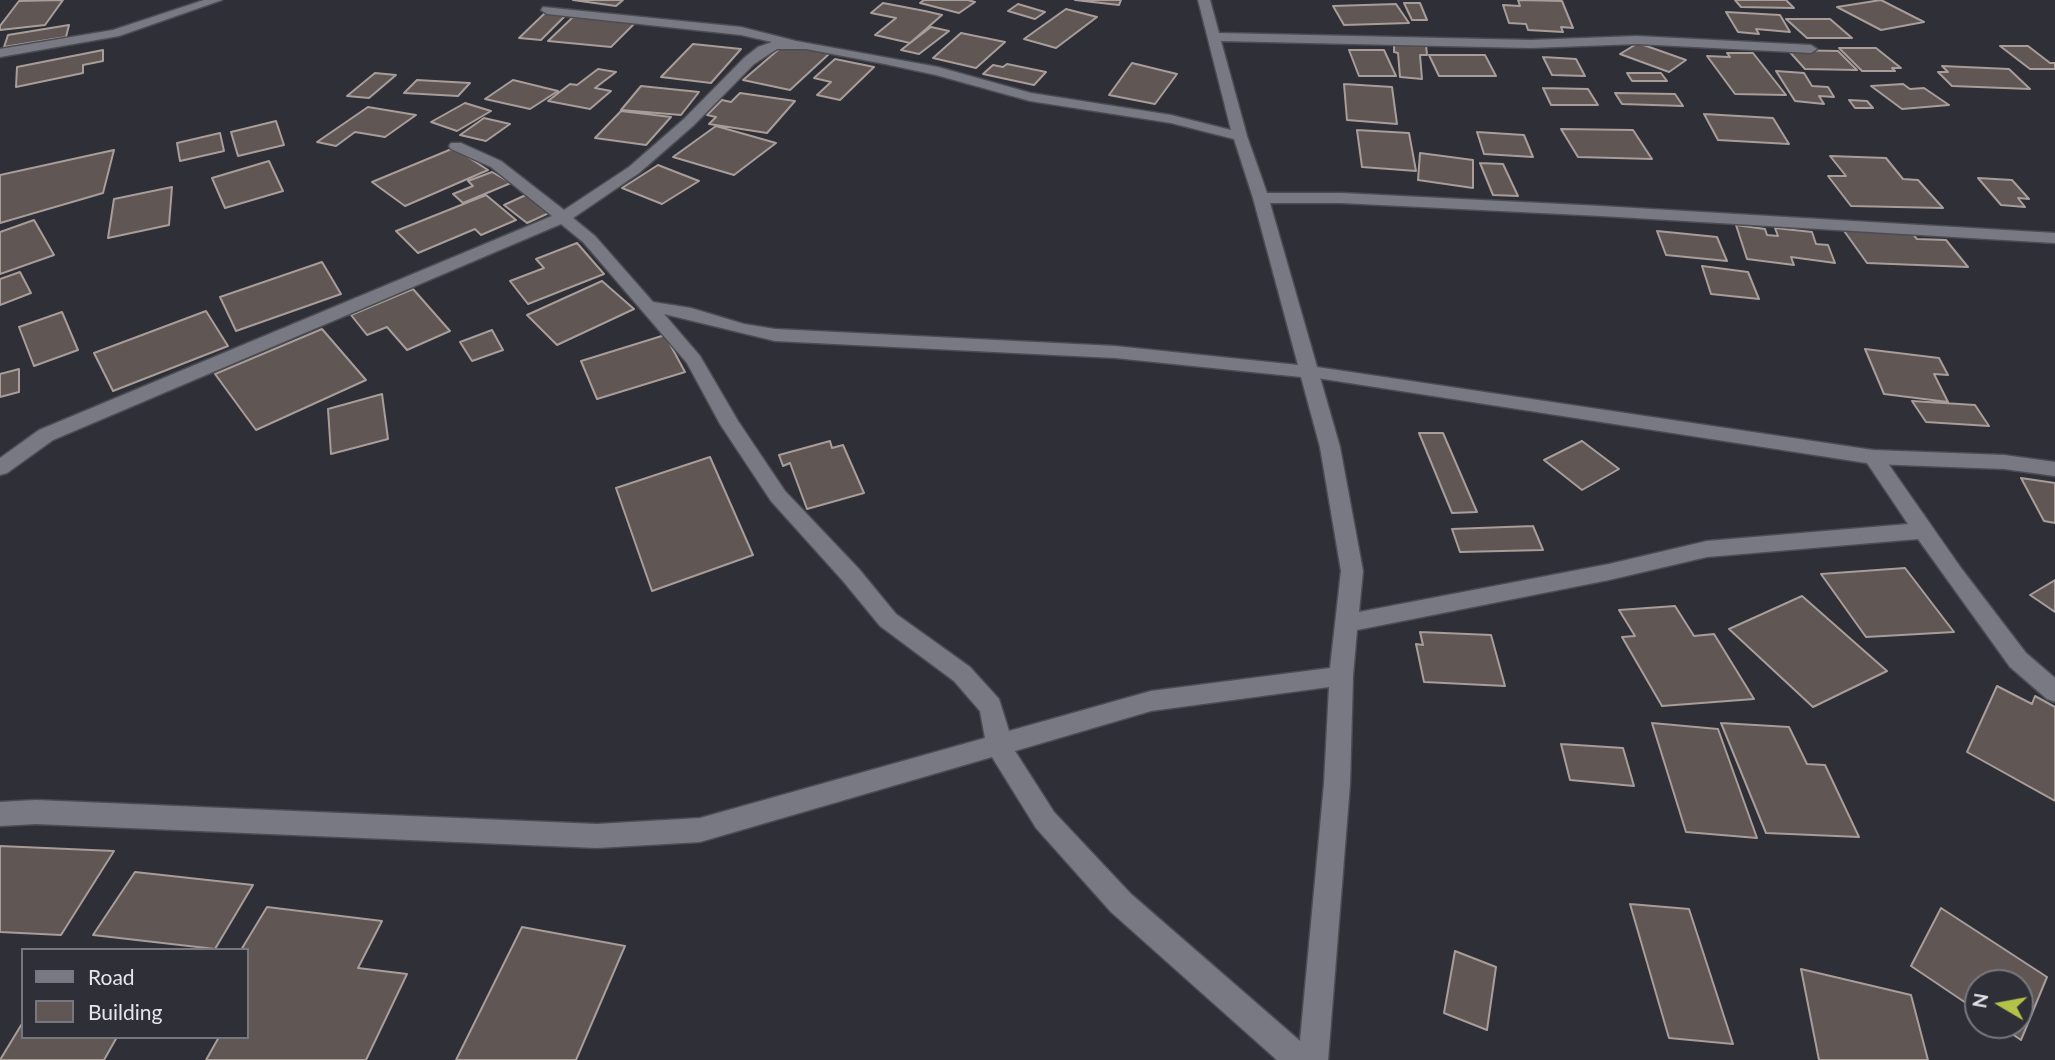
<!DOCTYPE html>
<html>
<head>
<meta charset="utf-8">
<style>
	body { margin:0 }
	#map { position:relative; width:2055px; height:1060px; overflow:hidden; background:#2e2f37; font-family:Lato,sans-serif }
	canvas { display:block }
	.legend { position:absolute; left:21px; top:948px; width:228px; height:91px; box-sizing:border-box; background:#2e2f37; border:2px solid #77787f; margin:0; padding:9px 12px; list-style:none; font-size:21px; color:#e5e5eb }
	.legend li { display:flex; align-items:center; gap:14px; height:35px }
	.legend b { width:35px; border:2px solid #77787f }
	.north { position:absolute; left:1964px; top:969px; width:70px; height:70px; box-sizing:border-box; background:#2e2f37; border:2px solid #77787f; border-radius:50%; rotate:280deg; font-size:19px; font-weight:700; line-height:28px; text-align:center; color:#e5e5eb }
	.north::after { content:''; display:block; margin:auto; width:24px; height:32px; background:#b5c24a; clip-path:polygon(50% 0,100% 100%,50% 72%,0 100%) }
</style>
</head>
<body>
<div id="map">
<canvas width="2055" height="1060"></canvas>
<ul class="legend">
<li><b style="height:9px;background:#787983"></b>Road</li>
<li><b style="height:19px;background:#605653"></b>Building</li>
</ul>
<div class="north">N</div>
</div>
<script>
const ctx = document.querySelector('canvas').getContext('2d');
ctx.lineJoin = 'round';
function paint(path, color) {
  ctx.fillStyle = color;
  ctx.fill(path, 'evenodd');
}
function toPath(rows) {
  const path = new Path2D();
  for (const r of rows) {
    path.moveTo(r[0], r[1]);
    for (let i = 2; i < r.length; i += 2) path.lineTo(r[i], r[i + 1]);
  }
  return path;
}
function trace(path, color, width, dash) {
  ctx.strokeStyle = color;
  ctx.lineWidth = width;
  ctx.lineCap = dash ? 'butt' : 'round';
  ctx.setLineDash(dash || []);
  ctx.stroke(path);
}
const building = toPath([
	[63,0,45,25,0,30,0,26,19,1,63,0],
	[573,0,623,0,616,6,573,0],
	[924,0,968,0,975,2,959,13,920,3,924,0],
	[1075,0,1121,0,1119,5,1075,0],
	[1518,0,1562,1,1573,28,1561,27,1563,32,1528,30,1526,24,1509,23,1503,5,1520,6,1518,0],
	[1735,0,1786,0,1794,8,1741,7,1735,0],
	[1881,0,1924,22,1881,30,1837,7,1881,0],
	[883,3,925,11,942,15,910,43,875,35,896,18,871,13,883,3],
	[1404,3,1420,3,1427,20,1412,20,1404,3],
	[1018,4,1045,12,1035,19,1008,11,1018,4],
	[1396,4,1409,23,1344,25,1333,6,1396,4],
	[1066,9,1097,17,1056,48,1024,39,1066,9],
	[1726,12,1780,15,1790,32,1756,29,1759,34,1738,32,1726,12],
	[545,13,566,15,541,40,519,38,545,13],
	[573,17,636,22,611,47,548,41,573,17],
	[1786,19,1830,19,1852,38,1807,38,1786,19],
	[69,25,66,37,4,47,8,35,69,25],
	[931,27,949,31,919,54,901,50,931,27],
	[961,33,1005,42,976,68,933,58,961,33],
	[1394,43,1426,45,1427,55,1420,55,1422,79,1400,77,1398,53,1394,52,1394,43],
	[1638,43,1686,60,1669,72,1620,54,1638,43],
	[693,44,741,49,711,83,661,77,693,44],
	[785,44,830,53,790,90,743,80,785,44],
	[2000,46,2028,46,2050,63,2055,63,2055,69,2030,69,2000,46],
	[1839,48,1876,48,1901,68,1892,68,1895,71,1862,71,1839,48],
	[103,50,103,61,83,65,83,73,16,87,17,67,103,50],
	[1349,50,1384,50,1396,76,1359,76,1349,50],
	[1788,50,1838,51,1857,70,1805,69,1788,50],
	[1727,53,1753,53,1786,95,1735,94,1707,56,1730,57,1727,53],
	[1429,55,1485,55,1496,76,1439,76,1429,55],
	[1543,57,1576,59,1585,76,1552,75,1543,57],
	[835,59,874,67,840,100,817,95,831,82,814,78,835,59],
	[1132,63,1177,74,1155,104,1109,95,1132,63],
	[1007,64,1046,72,1034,85,983,74,993,65,1003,67,1007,64],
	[1942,66,2009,69,2030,89,1952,86,1938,72,1948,72,1942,66],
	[598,69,616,72,595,88,611,91,590,109,548,101,570,84,577,85,598,69],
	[1776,71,1804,73,1812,86,1828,87,1834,97,1819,96,1824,104,1795,101,1776,71],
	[375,73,396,75,369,98,347,96,375,73],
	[1627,73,1661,73,1667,81,1632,81,1627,73],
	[417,80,470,83,458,96,404,93,417,80],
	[513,80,558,91,530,109,485,99,513,80],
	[1344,84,1392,87,1397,124,1347,120,1344,84],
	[1903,84,1910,89,1924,88,1949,105,1902,109,1871,86,1903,84],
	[641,86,699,92,681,115,621,110,641,86],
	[1543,88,1588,89,1598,105,1551,105,1543,88],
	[740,93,795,101,767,133,709,124,716,117,707,115,722,100,731,102,740,93],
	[1615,93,1675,94,1683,106,1622,104,1615,93],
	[1849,100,1867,101,1873,108,1855,108,1849,100],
	[465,103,491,111,457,131,431,122,465,103],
	[368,107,416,115,385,137,355,132,336,146,317,142,368,107],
	[621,111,671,117,646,145,595,138,621,111],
	[1704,114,1773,118,1789,144,1718,140,1704,114],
	[484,118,510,124,486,141,460,135,484,118],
	[276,121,284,145,238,156,231,132,276,121],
	[716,126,776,143,734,175,673,157,716,126],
	[1561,129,1633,130,1652,159,1578,157,1561,129],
	[1357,130,1409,133,1416,171,1362,167,1357,130],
	[1477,132,1524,135,1533,157,1484,154,1477,132],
	[220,133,224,151,180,161,177,143,220,133],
	[454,148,488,170,405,206,372,182,454,148],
	[114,150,103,193,0,223,0,175,114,150],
	[1420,153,1473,160,1473,188,1418,180,1420,153],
	[1830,156,1886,158,1903,179,1918,180,1943,208,1851,206,1828,176,1846,176,1830,156],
	[269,161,283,191,225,208,212,178,269,161],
	[1480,163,1503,164,1518,196,1493,195,1480,163],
	[658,165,699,181,662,204,622,188,658,165],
	[492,172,511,183,463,203,453,194,473,186,468,181,492,172],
	[1978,178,2012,180,2029,199,2018,198,2025,207,2001,205,1978,178],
	[172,187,169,225,108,238,114,199,172,187],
	[528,194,551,212,527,223,504,205,528,194],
	[486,195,516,220,481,235,475,229,418,253,396,231,486,195],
	[34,220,54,255,0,274,0,232,34,220],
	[1736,225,1765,229,1767,235,1778,236,1775,228,1812,232,1816,244,1828,245,1835,263,1791,257,1794,265,1747,259,1736,225],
	[1842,228,1910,231,1917,239,1946,240,1968,267,1867,263,1842,228],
	[1657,231,1717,237,1727,261,1666,255,1657,231],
	[577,243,604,274,528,304,510,281,544,268,536,259,577,243],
	[322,262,341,294,236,331,220,297,322,262],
	[1702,266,1748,272,1759,299,1711,294,1702,266],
	[20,272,31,293,0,305,0,279,20,272],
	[602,281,634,309,557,345,527,315,602,281],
	[413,289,450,331,407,350,387,327,367,335,351,315,413,289],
	[206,311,228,346,113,391,94,353,206,311],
	[62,312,78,350,34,366,19,327,62,312],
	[322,329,366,380,256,430,215,374,322,329],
	[492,330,503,350,472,361,460,342,492,330],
	[665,335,685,372,597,399,581,361,665,335],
	[1865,349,1939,358,1948,375,1934,374,1948,402,1884,394,1865,349],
	[19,369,19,392,0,397,0,374,19,369],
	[382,394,388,439,331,454,328,409,382,394],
	[1912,401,1975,405,1989,426,1926,422,1912,401],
	[1419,433,1443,433,1477,512,1452,513,1419,433],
	[830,441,832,448,843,445,864,493,807,509,790,463,783,466,779,455,830,441],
	[1582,441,1619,469,1582,490,1544,460,1582,441],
	[710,457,753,555,652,591,616,488,710,457],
	[2021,478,2055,483,2055,523,2044,521,2021,478],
	[1533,526,1543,550,1460,552,1452,529,1533,526],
	[1905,568,1954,632,1866,637,1821,574,1905,568],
	[2055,580,2055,612,2030,595,2055,580],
	[1802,596,1887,671,1813,707,1729,629,1802,596],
	[1675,606,1694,636,1714,634,1754,699,1662,706,1622,637,1635,636,1619,610,1675,606],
	[1420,632,1491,635,1505,686,1424,682,1416,644,1423,645,1420,632],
	[1997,686,2032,704,2035,696,2055,707,2055,801,1967,752,1997,686],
	[1652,723,1718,729,1757,838,1686,832,1652,723],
	[1721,723,1789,727,1807,764,1825,765,1859,837,1766,833,1721,723],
	[1561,744,1623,748,1634,786,1570,780,1561,744],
	[0,846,114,851,61,935,0,932,0,846],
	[135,872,253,885,215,949,93,935,135,872],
	[1630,904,1689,909,1733,1044,1669,1038,1630,904],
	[267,907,382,921,358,968,407,974,366,1060,206,1060,219,1037,247,1037,247,950,241,950,267,907],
	[1941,908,2047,977,2021,1040,1999,1025,2020,1025,2020,983,1978,983,1978,1011,1911,966,1941,908],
	[522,927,625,946,576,1060,456,1060,522,927],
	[1455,951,1496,967,1487,1030,1444,1013,1455,951],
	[1801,969,1911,995,1928,1060,1819,1060,1801,969],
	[23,1022,23,1037,117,1037,104,1060,0,1060,23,1022]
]);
const service = toPath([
	[1310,366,1873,450,2004,455,2055,462,2055,476,2004,469,1873,464,1304,376,1301,372,1304,368,1310,366]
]);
const minor = toPath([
	[204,0,222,0,119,36,0,57,0,49,113,30,204,0],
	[1198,0,1210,0,1219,33,1531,40,1637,36,1811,45,1817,49,1811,53,1637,44,1531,48,1221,41,1247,136,1267,193,1341,193,1601,206,2055,233,2055,243,1601,216,1341,203,1270,203,1340,447,1363,571,1359,612,1609,564,1707,541,1908,524,1863,457,1866,452,1873,450,1880,452,1961,568,2026,653,2055,678,2055,702,2047,699,2010,667,1918,539,1707,557,1609,580,1357,630,1353,676,1350,784,1328,1060,1277,1060,1111,912,1036,828,992,757,700,842,597,848,36,824,0,826,0,802,36,800,597,824,700,818,985,738,980,711,954,681,880,626,843,581,771,501,720,424,687,363,583,242,561,224,53,440,7,473,0,475,0,458,39,430,552,216,491,167,451,149,449,146,451,143,461,143,501,161,564,210,629,167,684,119,744,58,758,47,772,42,741,35,547,14,541,10,543,7,741,27,796,41,938,67,1031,93,1171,115,1231,130,1198,0],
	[777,49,806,49,885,64,936,75,1030,101,1171,123,1234,139,1253,198,1298,365,1115,346,775,329,744,324,691,308,653,302,595,236,573,218,639,173,694,125,754,64,777,49],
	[664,314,775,341,1115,358,1301,377,1320,447,1341,571,1330,668,1151,691,1009,731,999,699,970,667,896,614,859,569,785,491,738,421,700,356,664,314],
	[1329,687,1324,784,1300,1041,1131,894,1054,812,1015,751,1151,711,1329,687]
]);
paint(building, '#605653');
trace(building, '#a89d99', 2);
trace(service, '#4c4d54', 3);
trace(minor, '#4c4d54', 3);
paint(service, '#787983');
paint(minor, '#787983');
</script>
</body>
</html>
